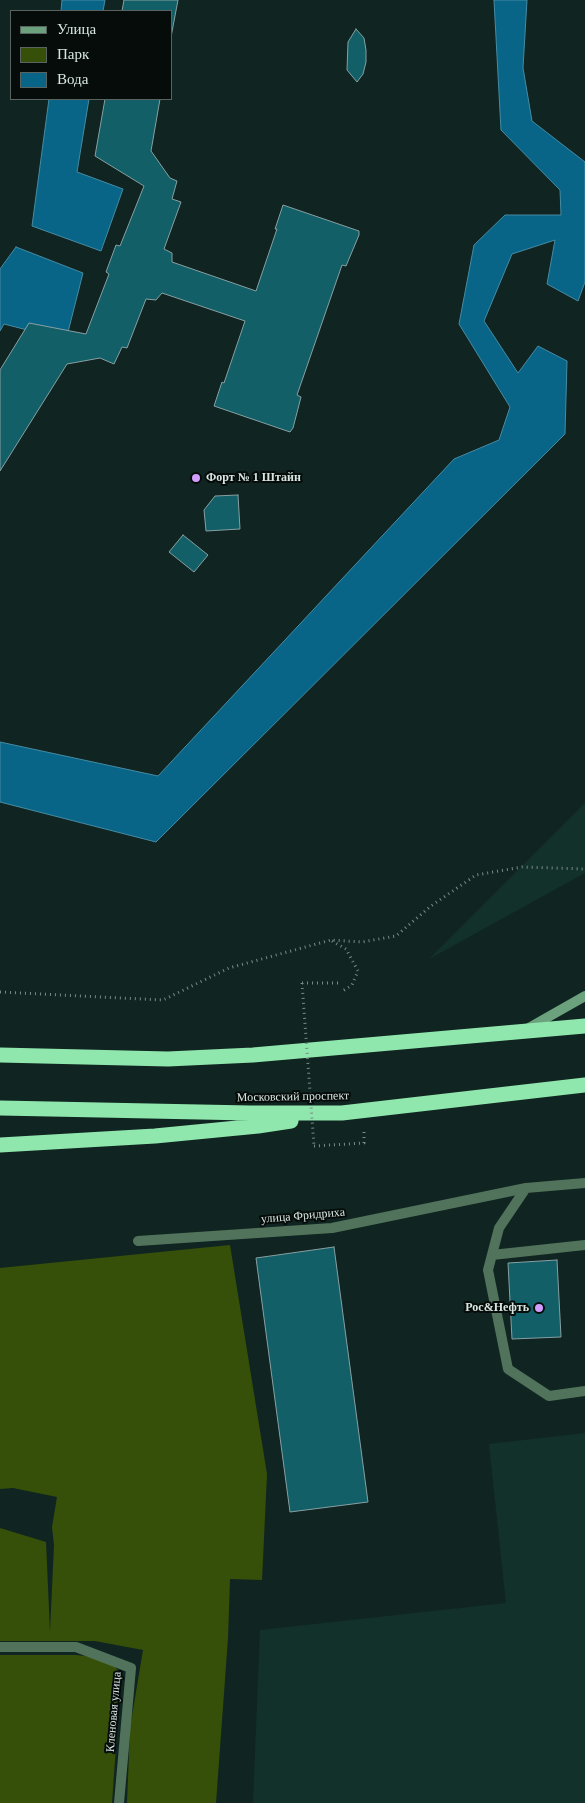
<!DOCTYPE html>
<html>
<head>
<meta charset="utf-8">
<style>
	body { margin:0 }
	#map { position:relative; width:585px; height:1803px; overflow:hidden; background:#102521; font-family:Georgia,serif }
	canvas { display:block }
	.legend { position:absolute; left:10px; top:10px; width:162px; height:90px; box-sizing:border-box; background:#050c0a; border:1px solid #596360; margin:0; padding:6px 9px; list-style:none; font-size:15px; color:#d8e5e1 }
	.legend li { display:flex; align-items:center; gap:10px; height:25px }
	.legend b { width:25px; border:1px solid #596360 }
</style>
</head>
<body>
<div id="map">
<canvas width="585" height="1803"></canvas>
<ul class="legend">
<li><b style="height:6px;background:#6ba27d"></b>Улица</li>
<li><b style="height:14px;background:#365009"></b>Парк</li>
<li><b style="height:14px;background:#086588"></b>Вода</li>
</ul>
</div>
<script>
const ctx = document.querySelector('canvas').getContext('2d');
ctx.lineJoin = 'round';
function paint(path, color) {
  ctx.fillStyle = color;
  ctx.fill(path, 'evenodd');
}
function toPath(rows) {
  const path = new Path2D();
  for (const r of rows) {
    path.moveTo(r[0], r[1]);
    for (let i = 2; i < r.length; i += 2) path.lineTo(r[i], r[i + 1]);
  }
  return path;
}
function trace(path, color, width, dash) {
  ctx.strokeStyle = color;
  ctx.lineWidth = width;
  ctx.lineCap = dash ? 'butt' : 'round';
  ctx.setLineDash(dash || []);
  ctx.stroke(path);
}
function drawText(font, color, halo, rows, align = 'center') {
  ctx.font = font + ' Georgia,serif';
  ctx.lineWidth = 4;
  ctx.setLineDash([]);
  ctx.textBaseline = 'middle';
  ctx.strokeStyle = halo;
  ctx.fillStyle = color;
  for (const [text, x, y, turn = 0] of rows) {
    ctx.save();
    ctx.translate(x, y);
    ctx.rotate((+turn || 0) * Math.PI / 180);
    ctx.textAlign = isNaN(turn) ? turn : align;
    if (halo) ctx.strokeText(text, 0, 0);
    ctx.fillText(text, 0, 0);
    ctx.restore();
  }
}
const built = toPath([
	[585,803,585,873,429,959],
	[585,1433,585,1803,253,1803,260,1630,506,1603,489,1444]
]);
const green = toPath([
	[230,1245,267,1474,262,1580,230,1579,228,1638,216,1803,127,1803,130,1728,143,1650,95,1641,0,1641,0,1528,46,1542,50,1632,54,1545,52,1527,57,1497,13,1488,0,1489,0,1268],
	[0,1655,76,1655,94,1657,111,1663,117,1669,121,1675,112,1803,0,1803]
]);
const water = toPath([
	[62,0,105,0,103,11,61,11,62,0],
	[494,0,527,0,523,68,532,121,585,162,585,282,578,301,547,284,555,240,512,254,484,321,518,373,538,346,567,361,565,434,156,842,0,802,0,742,158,776,454,459,499,440,510,407,459,324,474,245,505,215,561,215,560,190,501,130,494,0],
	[49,99,89,99,77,172,123,189,101,251,32,226,49,99],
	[16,247,83,273,66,340,4,324,0,331,0,269,16,247]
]);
const building = toPath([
	[124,0,178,0,171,37,171,11,122,11,124,0],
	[356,29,364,38,366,50,366,62,363,74,357,82,347,70,348,42,356,29],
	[105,99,160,99,151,151,170,178,177,181,172,199,181,202,164,249,172,253,172,262,256,291,277,229,275,229,283,205,359,231,359,235,346,266,342,265,297,395,301,397,293,428,290,432,214,406,222,382,224,383,245,321,162,293,156,300,146,299,127,348,122,347,114,364,100,358,67,364,0,471,0,370,29,323,86,334,109,274,106,272,116,245,120,246,144,186,95,156,105,99],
	[238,495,240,529,206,531,204,510,215,496,238,495],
	[183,535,208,555,194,572,169,552,183,535],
	[334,1247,368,1502,290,1512,256,1258,334,1247],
	[557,1260,561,1337,512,1339,508,1263,557,1260]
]);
const path = toPath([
	[332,941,346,949,358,971,352,985,341,992],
	[302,983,341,983],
	[0,992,163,1000,229,968,331,940,362,942,396,936,431,906,476,875,522,867,585,869],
	[314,1146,364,1143,364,1131]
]);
const lane = toPath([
	[526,1188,499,1228,488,1270,508,1369,549,1396,585,1391],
	[138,1241,332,1228,526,1188,585,1183],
	[492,1255,585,1245],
	[0,1647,76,1647,131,1668,119,1803]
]);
const secondary = toPath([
	[527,1029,585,996]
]);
const highway = toPath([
	[0,1055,168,1059,253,1055,585,1026],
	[0,1108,250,1113,342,1113,585,1085],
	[0,1145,155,1136,258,1126,291,1121]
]);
const pathBridge = toPath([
	[302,983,314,1146]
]);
const markers = [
	[196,478,5,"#d19dfe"],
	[539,1308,5,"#d19dfe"]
];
const poiNames = [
	["Форт № 1 Штайн",206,478],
	["Рос&Нефть",529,1308,"right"]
];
const streetNames = [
	["Московский проспект",293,1097,-1],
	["улица Фридриха",303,1216,-5],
	["Кленовая улица",114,1712,-85]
];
paint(built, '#12312b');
paint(green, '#365009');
paint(water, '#086588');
trace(water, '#468ba3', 1);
paint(building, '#125f67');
trace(building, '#87a0a3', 1);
trace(path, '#798a86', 3, [1, 4]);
trace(lane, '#51735b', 10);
trace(secondary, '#6ba27d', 10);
trace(highway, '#90e7ad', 15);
trace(pathBridge, '#798a86', 3, [1, 4]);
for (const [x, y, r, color] of markers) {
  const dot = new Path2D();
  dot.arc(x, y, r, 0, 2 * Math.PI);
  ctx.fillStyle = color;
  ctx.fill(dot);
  trace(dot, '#050c0a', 2);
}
drawText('bold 12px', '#d8e5e1', '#050c0a', poiNames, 'left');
drawText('12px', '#d8e5e1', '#050c0a', streetNames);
</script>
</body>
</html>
